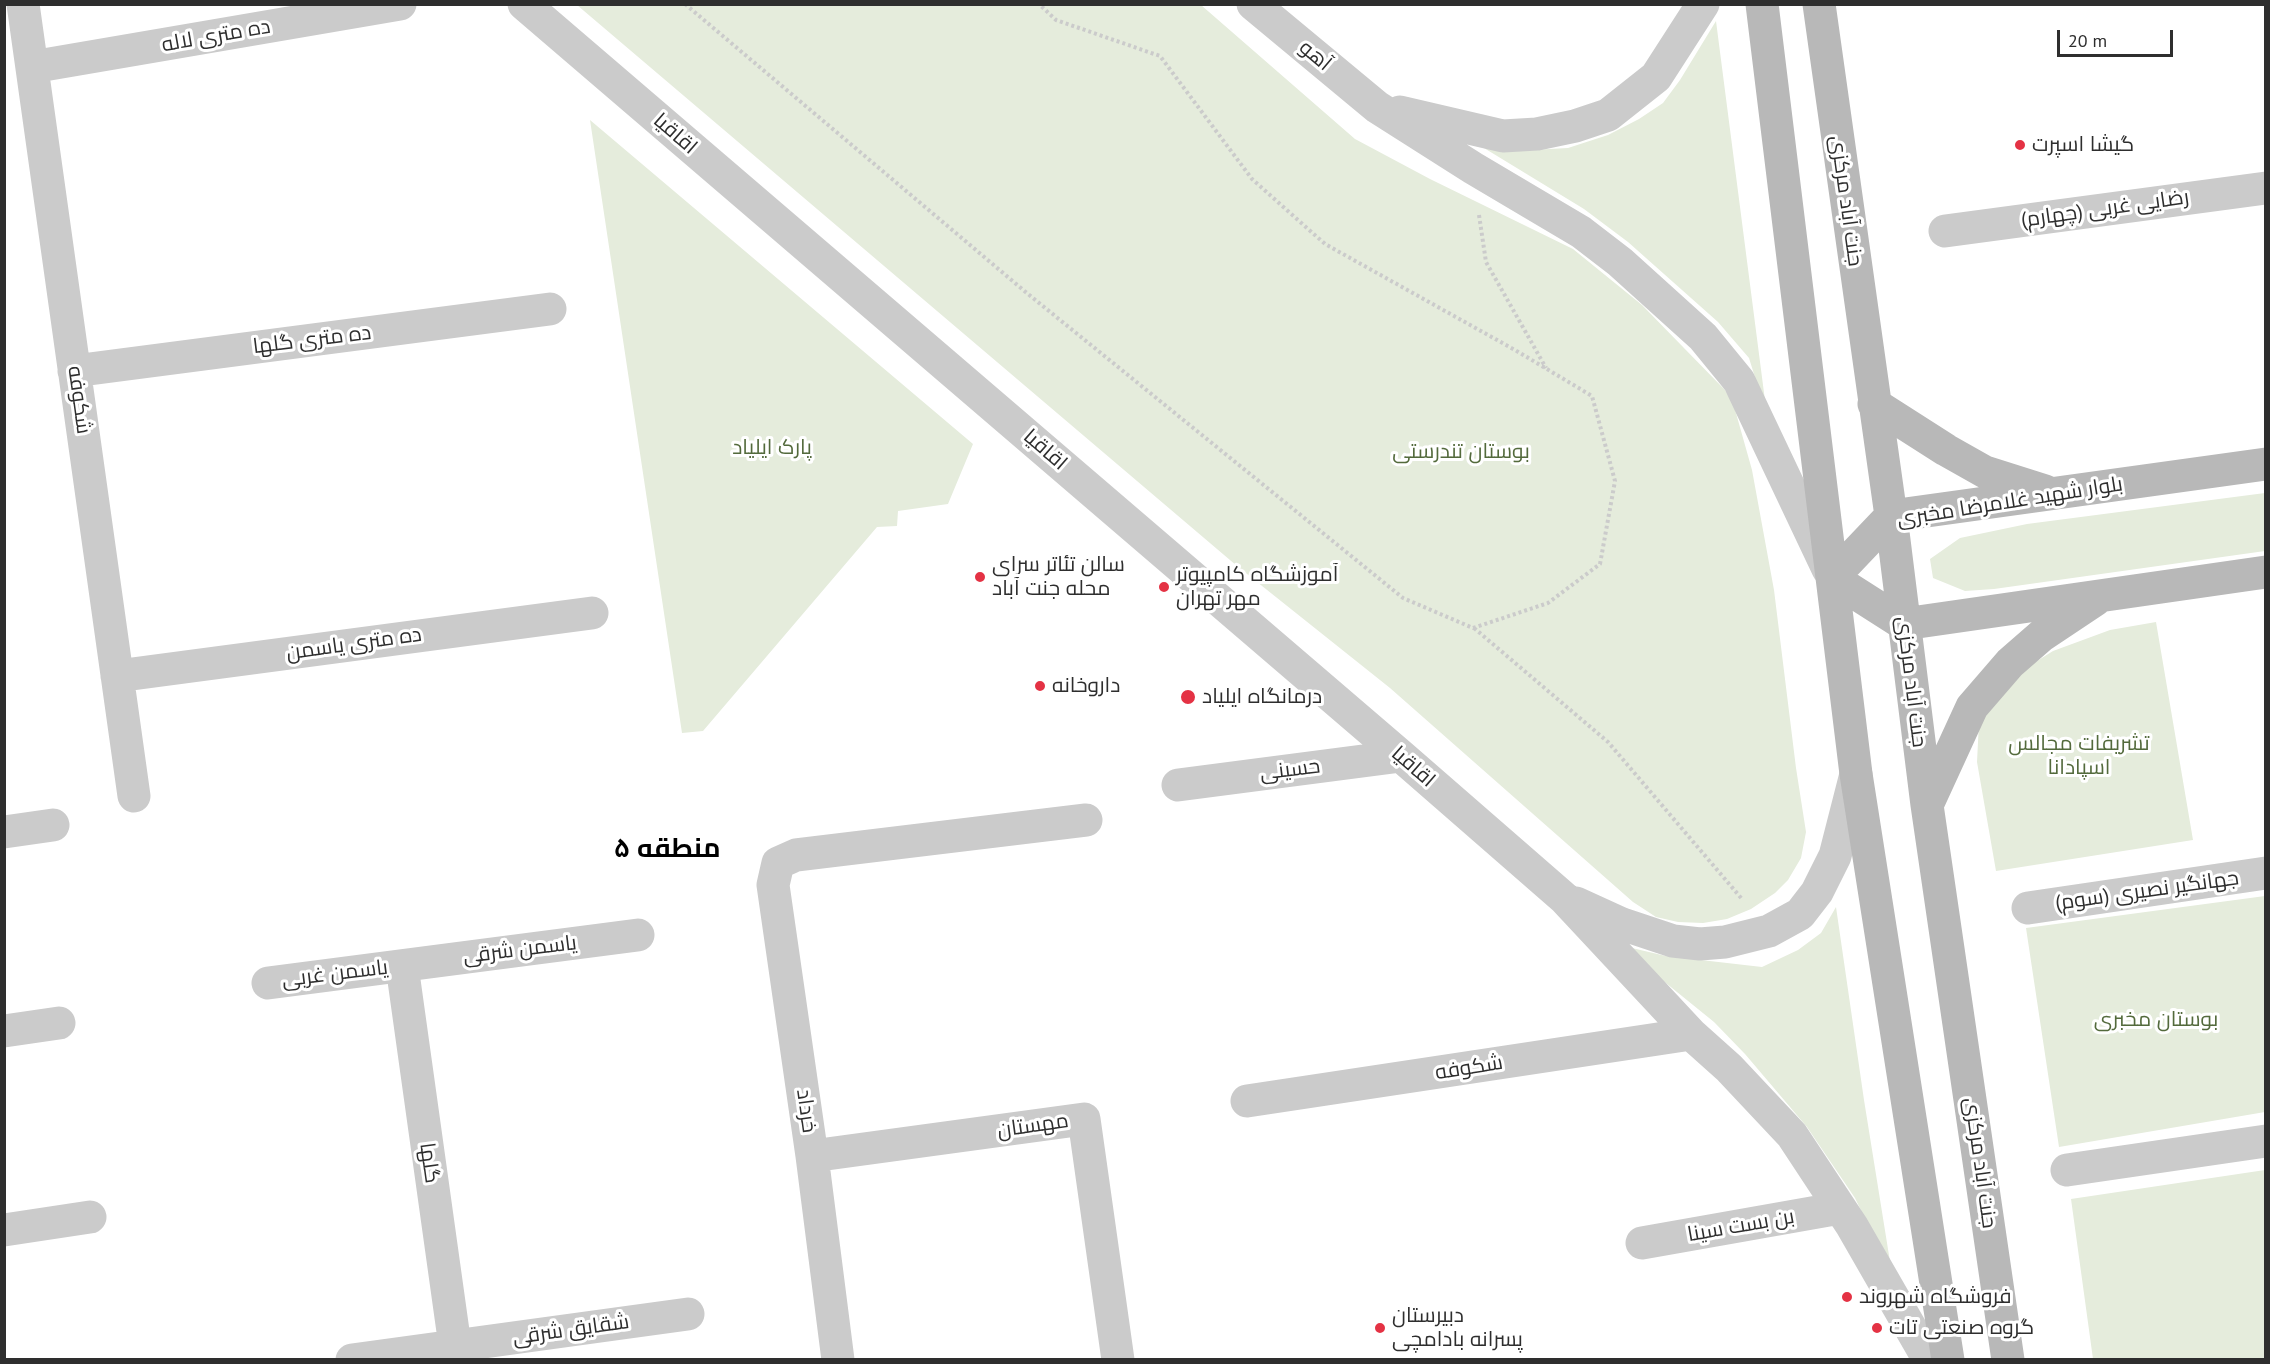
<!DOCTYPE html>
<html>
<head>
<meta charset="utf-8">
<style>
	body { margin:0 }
	#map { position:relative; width:2270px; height:1364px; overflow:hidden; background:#fff; font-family:"PT Sans",sans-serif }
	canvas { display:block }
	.frame { position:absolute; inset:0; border:6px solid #2e2e2e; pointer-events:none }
	.scale { position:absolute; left:2057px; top:30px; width:116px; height:27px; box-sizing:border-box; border:3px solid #2e2e2e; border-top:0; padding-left:8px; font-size:18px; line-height:21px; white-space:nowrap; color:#2e2e2e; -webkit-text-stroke:4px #fff; paint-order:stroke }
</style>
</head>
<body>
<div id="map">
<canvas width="2270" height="1364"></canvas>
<div class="frame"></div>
<div class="scale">20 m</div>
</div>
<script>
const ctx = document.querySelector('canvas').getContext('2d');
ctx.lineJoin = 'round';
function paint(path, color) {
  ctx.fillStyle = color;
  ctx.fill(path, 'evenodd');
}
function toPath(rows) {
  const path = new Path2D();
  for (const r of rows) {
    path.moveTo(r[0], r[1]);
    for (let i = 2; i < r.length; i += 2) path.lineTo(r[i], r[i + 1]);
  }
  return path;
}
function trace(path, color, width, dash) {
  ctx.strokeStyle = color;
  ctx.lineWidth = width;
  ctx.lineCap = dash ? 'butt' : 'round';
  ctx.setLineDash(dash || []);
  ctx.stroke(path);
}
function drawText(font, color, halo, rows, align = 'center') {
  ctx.font = font + ' "PT Sans",Cairo,sans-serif';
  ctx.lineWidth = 6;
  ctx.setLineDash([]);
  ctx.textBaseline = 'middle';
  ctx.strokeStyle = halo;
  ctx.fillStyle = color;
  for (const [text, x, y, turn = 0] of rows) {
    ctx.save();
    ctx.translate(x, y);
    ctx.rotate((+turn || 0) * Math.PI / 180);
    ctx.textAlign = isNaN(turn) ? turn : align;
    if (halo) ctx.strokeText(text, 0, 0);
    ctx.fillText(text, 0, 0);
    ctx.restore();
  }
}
const green = toPath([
	[577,5,1201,5,1355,139,1430,179,1573,249,1642,305,1725,390,1734,406,1752,470,1774,590,1796,768,1806,832,1801,858,1788,880,1775,893,1751,909,1727,919,1703,923,1678,922,1656,917,1633,902,1390,688,1237,566],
	[1716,21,1767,416,1749,358,1718,322,1628,242,1584,209,1484,148,1531,150,1568,148,1608,135,1639,119,1663,103,1680,80],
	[590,120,973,444,948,504,898,511,897,526,877,527,703,731,682,733],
	[2265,493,2265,551,1994,589,1965,591,1933,578,1930,559,1960,538,2027,524],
	[2156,622,2193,840,1996,871,1977,762,1979,722,2029,666,2053,651,2110,630],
	[2265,896,2265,1112,2059,1147,2026,928],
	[1836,907,1864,1100,1892,1274,1855,1198,1807,1127,1745,1054,1714,1022,1619,945,1666,956,1762,967,1798,950,1821,933],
	[2265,1170,2265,1359,2093,1359,2071,1199]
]);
const path = toPath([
	[685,4,1028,294,1403,598,1473,628,1548,603,1600,564,1615,481,1592,396,1515,350,1325,244,1252,179,1160,56,1056,20,1039,4],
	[1479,215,1486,262,1546,368],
	[1474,628,1608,742,1742,899]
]);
const street = toPath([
	[23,4,134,796],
	[524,4,1401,756,1564,898,1691,1034,1729,1068,1792,1135,1852,1226,1929,1360],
	[1253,4,1377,107,1473,168,1581,232,1620,262,1703,337,1739,381,1828,569],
	[32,67,400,4],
	[1400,112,1503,136,1537,134,1575,126,1608,115,1656,77,1703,4],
	[1945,231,2266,188],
	[74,371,550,309],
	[117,676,592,613],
	[1178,785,1401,756],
	[4,832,53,825],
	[1576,903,1622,924,1673,941,1700,944,1725,942,1769,931,1800,914,1817,892,1835,856,1856,774],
	[2028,908,2266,873],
	[402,966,457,1360],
	[268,983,638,935],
	[4,1031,59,1023],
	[1247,1101,1691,1034],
	[812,1156,1084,1119,1118,1360],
	[2067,1170,2266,1141],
	[4,1230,90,1217],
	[1642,1243,1840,1208],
	[352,1360,688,1314],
	[838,1360,812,1156,773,885,778,863,796,855,1086,820]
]);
const secondary = toPath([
	[1762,4,1856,774,1948,1360],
	[1819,4,1891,516,1927,805,2008,1360],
	[1874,404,1946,450,1985,472,2045,491],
	[2266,464,1891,516,1832,578,1904,624,2266,572],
	[1927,805,1972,707,2010,663,2041,636,2095,600]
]);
const markers = [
	[2020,145,6,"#e43244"],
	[980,577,6,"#e43244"],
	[1164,587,6,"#e43244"],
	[1040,686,6,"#e43244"],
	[1188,697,8,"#e43244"],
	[1847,1297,6,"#e43244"],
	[1380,1328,6,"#e43244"],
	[1877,1328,6,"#e43244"]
];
const streetNames = [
	["ده متری لاله",216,36,-10],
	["آهو",1315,56,40],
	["اقاقیا",675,134,41],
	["جنت آباد مرکزی",1846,201,82],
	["رضایی غربی (چهارم)",2105,209,-8],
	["ده متری گلها",312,340,-7],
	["شکوفه",79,400,82],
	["اقاقیا",1045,450,41],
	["بلوار شهید غلامرضا مخبری",2010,502,-9],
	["ده متری یاسمن",354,644,-8],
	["جنت آباد مرکزی",1911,682,83],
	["اقاقیا",1413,767,41],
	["حسینی",1290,770,-7],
	["جهانگیر نصیری (سوم)",2147,891,-8],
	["یاسمن شرقی",520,950,-7],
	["یاسمن غربی",335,974,-7],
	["شکوفه",1469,1068,-9],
	["خرداد",806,1111,82],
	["مهستان",1033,1126,-8],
	["گلها",429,1163,82],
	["جنت آباد مرکزی",1980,1163,82],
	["بن بست سینا",1741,1226,-10],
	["شقایق شرقی",571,1330,-8]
];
const poiNames = [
	["گیشا اسپرت",2032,145],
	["سالن تئاتر سرای",992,565],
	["محله جنت آباد",992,589],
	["آموزشگاه کامپیوتر",1176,575],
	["مهر تهران",1176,599],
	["داروخانه",1052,686],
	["درمانگاه ایلیاد",1202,697],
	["فروشگاه شهروند",1859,1297],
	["دبیرستان",1392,1316],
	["پسرانه بادامچی",1392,1340],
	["گروه صنعتی تات",1889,1328]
];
const parkNames = [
	["پارک ایلیاد",772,448],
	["بوستان تندرستی",1461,452],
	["تشریفات مجالس",2079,744],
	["اسپادانا",2079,768],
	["بوستان مخبری",2156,1020]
];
const districtNames = [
	["منطقه ۵",667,849]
];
paint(green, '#e5ecdc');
trace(path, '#cbcbcb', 4, [3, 3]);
trace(street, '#cbcbcb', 33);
trace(secondary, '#b8b8b8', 33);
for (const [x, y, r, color] of markers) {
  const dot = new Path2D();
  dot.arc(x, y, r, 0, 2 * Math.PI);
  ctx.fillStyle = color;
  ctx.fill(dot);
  trace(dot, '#fff', 2);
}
drawText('21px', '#2e2e2e', '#fff', streetNames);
drawText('21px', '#2e2e2e', '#fff', poiNames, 'left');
drawText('21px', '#536a3c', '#fff', parkNames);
drawText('bold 27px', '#000', '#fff', districtNames);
</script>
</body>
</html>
